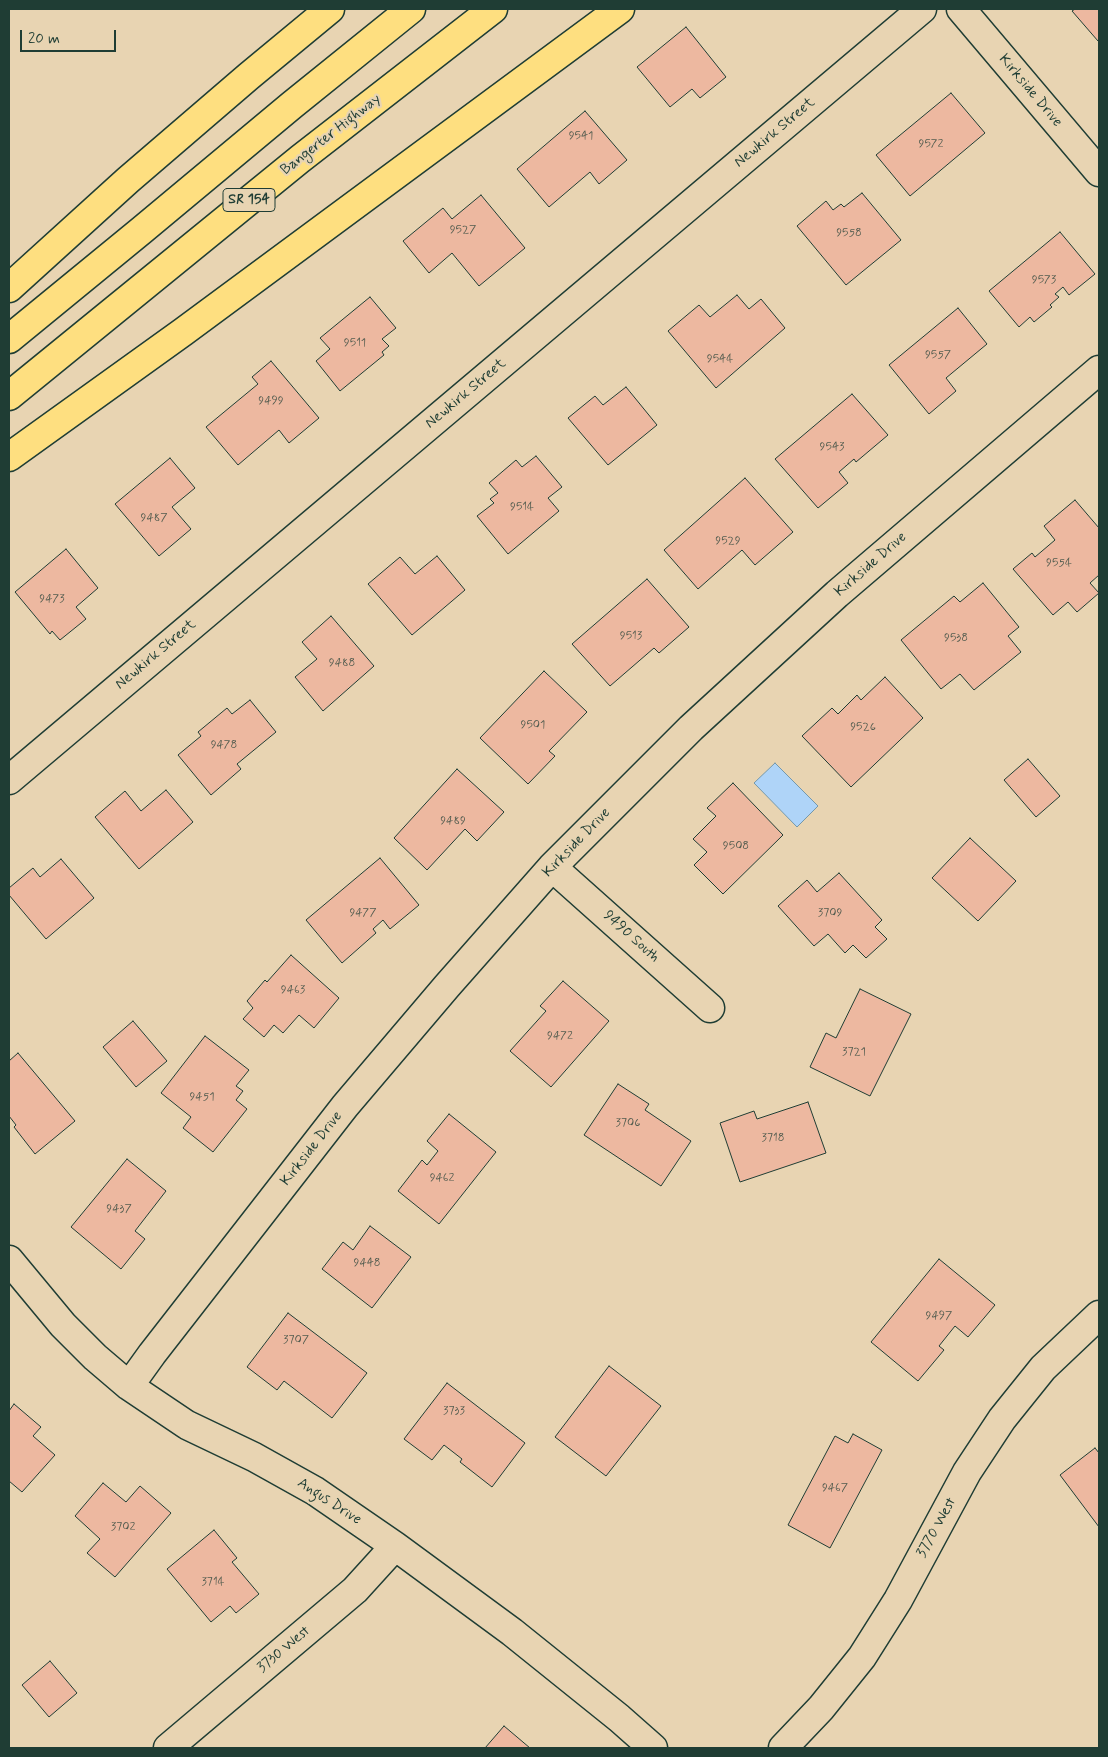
<!DOCTYPE html>
<html>
<head>
<meta charset="utf-8">
<style>
	body { margin:0 }
	#map { position:relative; width:1108px; height:1757px; overflow:hidden; background:#e8d4b2; font-family:Mynerve,sans-serif }
	canvas { display:block }
	.frame { position:absolute; inset:0; border:10px solid #1f3d34; pointer-events:none }
	.scale { position:absolute; left:20px; top:30px; width:96px; height:22px; box-sizing:border-box; border:2px solid #1f3d34; border-top:0; padding-left:6px; font-size:15px; line-height:18px; white-space:nowrap; color:#1f3d34; -webkit-text-stroke:4px #e8d4b2; paint-order:stroke }
</style>
</head>
<body>
<div id="map">
<canvas width="1108" height="1757"></canvas>
<div class="frame"></div>
<div class="scale">20 m</div>
</div>
<script>
const ctx = document.querySelector('canvas').getContext('2d');
ctx.lineJoin = 'round';
function paint(path, color) {
  ctx.fillStyle = color;
  ctx.fill(path, 'evenodd');
}
function toPath(rows) {
  const path = new Path2D();
  for (const r of rows) {
    path.moveTo(r[0], r[1]);
    for (let i = 2; i < r.length; i += 2) path.lineTo(r[i], r[i + 1]);
  }
  return path;
}
function trace(path, color, width, dash) {
  ctx.strokeStyle = color;
  ctx.lineWidth = width;
  ctx.lineCap = dash ? 'butt' : 'round';
  ctx.setLineDash(dash || []);
  ctx.stroke(path);
}
function drawText(font, color, halo, rows, align = 'center') {
  ctx.font = font + ' Mynerve,sans-serif';
  ctx.lineWidth = 4.5;
  ctx.setLineDash([]);
  ctx.textBaseline = 'middle';
  ctx.strokeStyle = halo;
  ctx.fillStyle = color;
  for (const [text, x, y, turn = 0] of rows) {
    ctx.save();
    ctx.translate(x, y);
    ctx.rotate((+turn || 0) * Math.PI / 180);
    ctx.textAlign = isNaN(turn) ? turn : align;
    if (halo) ctx.strokeText(text, 0, 0);
    ctx.fillText(text, 0, 0);
    ctx.restore();
  }
}
const water = toPath([
	[775,763,818,806,797,827,754,783,775,763]
]);
const building = toPath([
	[1075,9,1099,9,1099,40,1098,41,1072,11,1075,9],
	[686,27,726,77,700,98,692,89,670,107,637,67,686,27],
	[951,93,985,133,910,196,876,155,951,93],
	[585,111,627,160,599,184,590,172,549,207,517,169,585,111],
	[862,193,901,240,846,285,797,226,826,201,833,210,841,204,844,207,862,193],
	[481,195,525,248,479,286,452,253,429,273,403,241,443,208,452,219,481,195],
	[1060,232,1095,274,1069,295,1063,287,1055,294,1059,297,1050,305,1052,307,1034,322,1030,317,1019,327,989,291,1060,232],
	[737,295,749,309,761,299,785,328,716,388,668,331,699,305,710,317,737,295],
	[370,297,396,328,382,339,389,346,382,352,384,355,340,391,316,361,330,349,320,338,370,297],
	[958,308,987,344,946,378,956,391,929,414,889,365,958,308],
	[271,361,319,418,289,443,279,430,238,465,206,427,258,384,252,377,271,361],
	[626,387,657,425,608,465,568,418,595,396,603,405,626,387],
	[852,394,888,435,856,462,854,459,839,472,848,483,818,508,775,459,852,394],
	[536,456,562,487,548,498,559,511,508,554,477,516,494,503,490,499,498,493,489,483,516,460,522,467,536,456],
	[170,458,195,488,172,507,191,529,159,556,115,504,170,458],
	[745,478,793,532,755,565,742,550,698,589,664,550,745,478],
	[1075,500,1099,528,1099,575,1090,583,1099,593,1077,612,1068,602,1053,615,1013,569,1032,553,1035,557,1055,540,1044,526,1075,500],
	[66,549,98,588,76,607,86,619,60,640,52,631,50,634,15,592,66,549],
	[437,556,465,590,412,635,368,584,400,557,415,574,437,556],
	[647,579,689,627,659,653,654,648,610,686,572,644,647,579],
	[983,583,1019,627,1008,636,1021,652,974,690,960,674,941,689,901,640,954,596,960,602,983,583],
	[331,616,374,666,323,711,295,677,317,659,302,642,331,616],
	[544,671,587,712,549,751,555,756,528,784,480,738,544,671],
	[885,677,923,718,851,787,802,736,832,708,838,714,857,695,861,700,885,677],
	[250,700,276,732,237,764,241,769,211,795,178,755,201,736,198,732,227,708,232,714,250,700],
	[1028,759,1060,796,1036,817,1004,780,1028,759],
	[457,769,504,812,477,841,465,829,427,870,394,838,457,769],
	[733,783,783,835,723,894,694,865,707,852,693,839,716,816,707,808,733,783],
	[166,790,193,822,139,869,95,817,125,791,141,811,166,790],
	[970,838,1016,881,978,921,932,878,970,838],
	[380,858,419,905,390,929,383,920,373,929,376,933,342,963,306,920,380,858],
	[61,859,94,898,46,939,9,895,9,888,33,868,40,877,61,859],
	[839,873,882,920,875,927,887,939,866,958,853,945,845,953,828,934,814,946,778,906,807,880,817,892,839,873],
	[291,955,339,998,314,1028,299,1015,283,1033,274,1025,264,1037,243,1019,253,1008,247,1001,265,980,267,982,291,955],
	[563,981,609,1021,551,1087,510,1051,546,1011,540,1006,563,981],
	[860,989,911,1014,870,1096,810,1067,826,1033,836,1038,860,989],
	[133,1021,167,1061,136,1087,103,1047,133,1021],
	[205,1036,249,1070,236,1086,243,1091,236,1100,247,1109,213,1152,183,1128,191,1117,161,1093,205,1036],
	[18,1053,75,1121,35,1154,14,1127,16,1125,9,1116,9,1061,18,1053],
	[618,1084,649,1104,645,1110,691,1141,661,1186,584,1135,618,1084],
	[808,1102,826,1153,740,1182,720,1123,754,1111,757,1119,808,1102],
	[449,1114,496,1152,439,1224,398,1191,422,1160,427,1165,438,1151,427,1141,449,1114],
	[127,1159,166,1191,135,1231,145,1239,121,1269,71,1227,127,1159],
	[370,1226,411,1257,372,1308,322,1269,343,1242,353,1250,370,1226],
	[939,1259,995,1305,968,1337,955,1326,939,1346,944,1350,918,1381,871,1342,939,1259],
	[288,1313,367,1373,332,1418,284,1381,277,1390,247,1367,288,1313],
	[609,1366,661,1406,606,1476,555,1437,609,1366],
	[447,1383,525,1443,492,1487,460,1462,462,1459,444,1445,432,1460,404,1439,447,1383],
	[14,1404,41,1427,33,1436,55,1455,22,1492,9,1481,9,1411,14,1404],
	[853,1434,882,1450,830,1548,788,1525,835,1436,848,1443,853,1434],
	[1095,1448,1099,1453,1099,1527,1060,1475,1095,1448],
	[103,1483,126,1502,140,1486,171,1513,115,1577,87,1553,100,1539,75,1516,103,1483],
	[214,1530,237,1558,232,1562,259,1594,236,1613,230,1606,211,1622,167,1569,214,1530],
	[50,1661,77,1693,49,1717,22,1685,50,1661],
	[504,1726,530,1748,485,1748,504,1726]
]);
const minor = toPath([
	[961,9,1099,172],
	[9,780,922,9],
	[552,867,710,1008],
	[9,1260,63,1325,95,1357,129,1386,187,1425,254,1457,315,1491,395,1546,512,1632,619,1718,653,1748],
	[129,1386,152,1354,345,1106,447,986,552,867,691,728,837,594,1099,370],
	[168,1748,355,1590,395,1546],
	[783,1748,821,1708,862,1657,898,1600,967,1472,1002,1419,1043,1368,1099,1315]
]);
const motorway = toPath([
	[9,288,128,180,249,76,330,9],
	[9,339,142,230,292,105,411,9],
	[9,396,300,159,493,9],
	[9,457,183,332,620,9]
]);
const numberNames = [
	["9541",581,136],
	["9572",931,144],
	["9527",463,230],
	["9558",849,233],
	["9573",1044,280],
	["9511",355,343],
	["9557",938,355],
	["9544",720,359],
	["9499",271,401],
	["9543",832,447],
	["9514",522,507],
	["9487",154,518],
	["9529",728,541],
	["9554",1059,563],
	["9473",52,599],
	["9513",631,636],
	["9538",956,638],
	["9488",342,663],
	["9501",533,725],
	["9526",863,727],
	["9478",224,745],
	["9489",453,821],
	["9508",736,846],
	["9477",363,913],
	["3709",830,913],
	["9463",293,990],
	["9472",560,1036],
	["3721",854,1052],
	["9451",202,1097],
	["3706",628,1123],
	["3718",773,1138],
	["9462",442,1178],
	["9437",119,1209],
	["9448",367,1263],
	["9497",939,1316],
	["3707",296,1340],
	["3733",454,1411],
	["9467",835,1488],
	["3702",123,1527],
	["3714",213,1582]
];
const shields = [
	[249,200,52]
];
const shieldNames = [
	["SR 154",249,200]
];
const streetNames = [
	["Kirkside Drive",1030,91,50],
	["Newkirk Street",775,133,-40],
	["Bangerter Highway",331,135,-38],
	["Newkirk Street",466,394,-40],
	["Kirkside Drive",871,565,-41],
	["Newkirk Street",156,655,-40],
	["Kirkside Drive",577,843,-46],
	["9490 South",631,937,42],
	["Kirkside Drive",312,1149,-52],
	["Angus Drive",329,1502,33],
	["3770 West",937,1528,-61],
	["3730 West",284,1650,-40]
];
paint(water, '#afd4f8');
trace(water, '#7598aa', 1);
paint(building, '#edb8a0');
trace(building, '#1f3d34', 1);
trace(minor, '#1f3d34', 31);
trace(motorway, '#1f3d34', 31);
trace(minor, '#e8d4b2', 28);
trace(motorway, '#fedf80', 28);
drawText('12px', '#525c4f', null, numberNames);
for (const [x, y, w] of shields) {
  const box = new Path2D();
  box.roundRect(x - w / 2, y - 11.5, w, 23, 4);
  ctx.fillStyle = '#e8d4b2';
  ctx.fill(box);
  trace(box, '#1f3d34', 1);
}
drawText('bold 14px', '#1f3d34', null, shieldNames);
drawText('15px', '#1f3d34', '#e8d4b2', streetNames);
</script>
</body>
</html>
